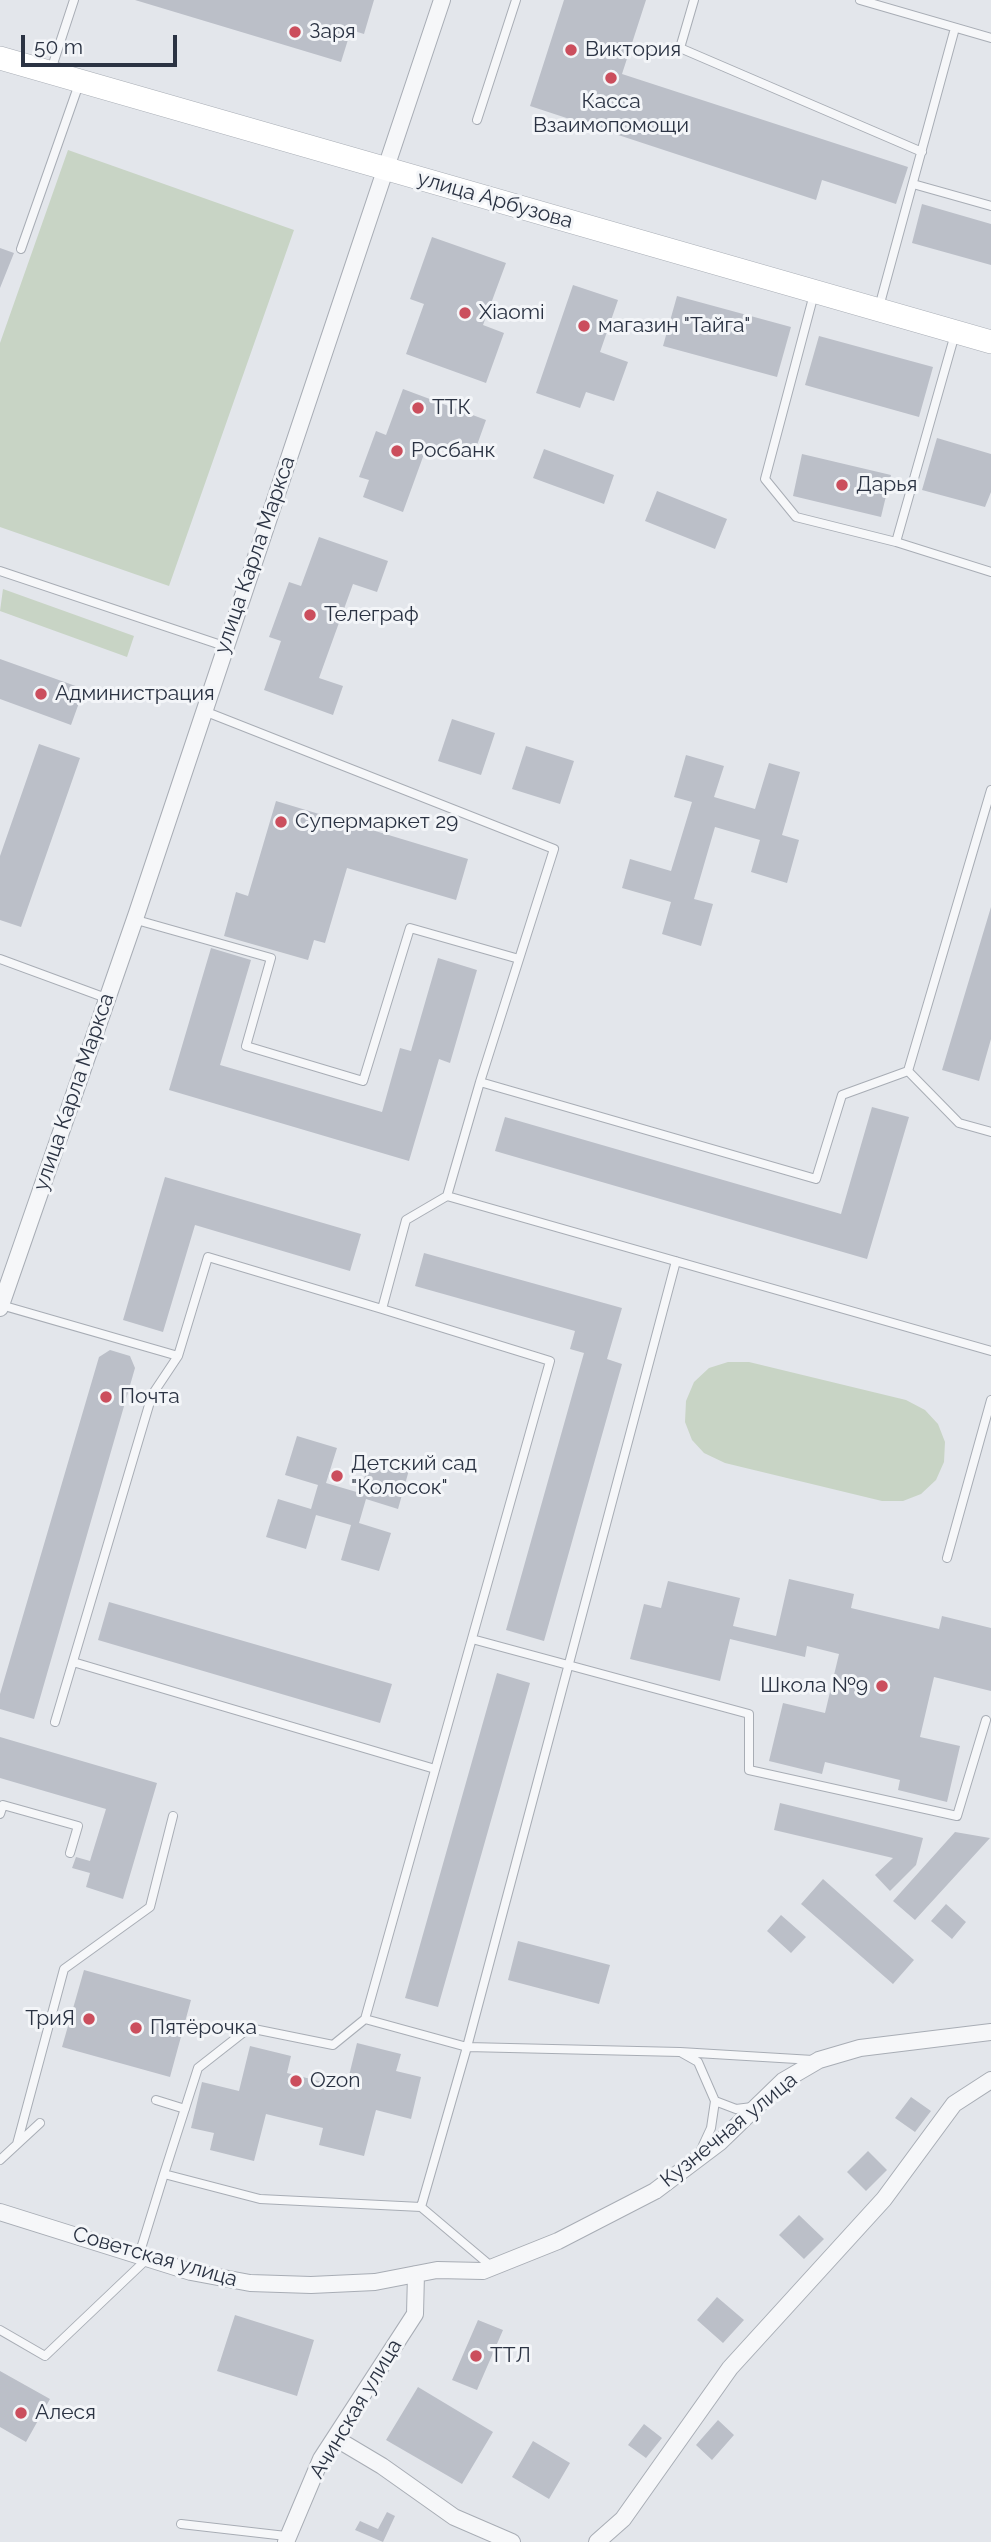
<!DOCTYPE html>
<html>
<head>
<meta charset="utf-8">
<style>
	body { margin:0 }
	#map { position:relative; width:991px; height:2542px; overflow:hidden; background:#e3e6eb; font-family:Raleway,sans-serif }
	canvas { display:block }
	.scale { position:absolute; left:21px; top:35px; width:156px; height:32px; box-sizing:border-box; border:4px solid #2b3343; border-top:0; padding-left:9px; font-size:21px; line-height:24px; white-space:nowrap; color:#2b3343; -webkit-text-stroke:5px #f3f5f8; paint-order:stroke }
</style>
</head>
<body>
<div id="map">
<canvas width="991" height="2542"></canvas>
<div class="scale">50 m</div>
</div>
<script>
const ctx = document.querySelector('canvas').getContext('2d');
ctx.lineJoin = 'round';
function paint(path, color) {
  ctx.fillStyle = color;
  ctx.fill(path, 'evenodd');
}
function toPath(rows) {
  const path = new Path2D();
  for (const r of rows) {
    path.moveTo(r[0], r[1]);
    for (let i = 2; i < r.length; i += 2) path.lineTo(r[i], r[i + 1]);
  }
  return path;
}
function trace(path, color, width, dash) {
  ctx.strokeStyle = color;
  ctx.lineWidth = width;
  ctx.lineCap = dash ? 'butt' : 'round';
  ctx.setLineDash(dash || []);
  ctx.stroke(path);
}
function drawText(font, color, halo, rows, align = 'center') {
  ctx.font = font + ' Raleway,sans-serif';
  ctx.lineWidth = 6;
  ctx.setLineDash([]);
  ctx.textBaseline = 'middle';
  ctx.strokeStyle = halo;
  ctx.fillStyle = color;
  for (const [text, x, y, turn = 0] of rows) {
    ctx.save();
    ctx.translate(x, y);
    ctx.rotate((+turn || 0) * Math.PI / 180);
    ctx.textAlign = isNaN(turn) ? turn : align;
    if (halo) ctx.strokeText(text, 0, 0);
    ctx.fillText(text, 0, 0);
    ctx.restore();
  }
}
const green = toPath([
	[68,150,294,230,169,586,0,527,0,343],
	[3,589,134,636,127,657,0,611],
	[728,1362,749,1362,906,1400,925,1410,938,1424,945,1442,944,1462,936,1480,921,1494,903,1501,882,1501,725,1463,704,1453,692,1440,685,1422,686,1401,694,1382,709,1368]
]);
const building = toPath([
	[135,0,374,0,364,34,351,30,341,62],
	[564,0,646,0,622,74,908,167,896,204,822,180,816,200,530,106],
	[922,204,991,224,991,265,912,243],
	[432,237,506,263,483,325,504,333,486,383,406,354,424,304,410,299],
	[0,248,14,253,0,288],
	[573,285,618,300,600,352,628,362,614,401,586,392,580,408,536,393],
	[677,296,791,327,777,377,663,346],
	[819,336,933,367,919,417,805,385],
	[403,389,486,420,472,459,428,443,403,512,363,497,369,480,359,477,376,431,386,435],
	[937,438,991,454,991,492,985,507,922,490],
	[544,449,614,475,604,504,533,478],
	[802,454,891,475,881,517,793,496],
	[657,491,727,519,715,549,645,521],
	[319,537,388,561,377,592,353,584,319,678,343,686,333,715,264,690,281,641,269,637,289,582,301,586],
	[0,659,84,689,71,725,0,699],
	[452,719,495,733,481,775,438,761],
	[39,744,80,758,21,927,0,920,0,856],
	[526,746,574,761,560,804,512,789],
	[686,755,724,766,714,797,755,809,769,763,800,772,782,835,799,840,787,883,751,872,760,840,715,827,694,899,713,904,701,946,662,934,671,902,622,888,630,859,671,871,692,802,674,797],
	[276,801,468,859,456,900,347,868,325,943,314,940,308,960,224,936,236,892,248,896],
	[991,907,991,1039,979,1081,942,1070],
	[211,948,251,960,220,1065,382,1112,400,1048,411,1051,438,958,477,970,450,1063,439,1059,409,1161,169,1090],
	[872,1107,909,1117,867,1259,495,1151,505,1117,841,1214],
	[165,1177,361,1234,350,1271,195,1225,163,1332,123,1320],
	[424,1253,622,1308,607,1359,622,1364,544,1641,506,1630,584,1353,570,1349,575,1331,415,1286],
	[110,1350,130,1356,135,1368,34,1719,0,1709,0,1694,99,1357],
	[297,1436,337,1448,326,1483,360,1493,370,1458,409,1470,398,1509,366,1499,359,1523,391,1533,379,1571,341,1560,351,1525,316,1515,306,1549,266,1537,278,1499,311,1509,318,1485,285,1475],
	[789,1579,854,1594,851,1608,939,1629,942,1616,991,1628,991,1691,934,1677,920,1737,960,1746,947,1802,898,1790,900,1780,825,1762,822,1774,769,1761,783,1703,825,1713,839,1654,807,1646,805,1657,730,1639,720,1681,630,1659,644,1604,661,1608,668,1581,740,1598,733,1626,776,1636],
	[109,1602,392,1684,380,1723,98,1640],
	[497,1673,530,1683,438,2007,405,1998],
	[0,1737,157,1783,123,1899,86,1887,90,1873,72,1868,76,1857,90,1861,106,1809,0,1778],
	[780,1803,923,1838,916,1865,890,1891,875,1875,893,1858,774,1830],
	[955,1832,990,1838,915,1920,893,1901],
	[823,1879,914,1960,893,1984,801,1904],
	[946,1904,966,1922,952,1939,931,1921],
	[781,1915,806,1937,791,1953,767,1931],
	[518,1941,610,1965,599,2004,508,1980],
	[84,1970,191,2000,170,2077,62,2047],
	[357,2043,401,2054,396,2071,421,2077,411,2119,376,2110,364,2156,319,2145,323,2128,266,2114,254,2161,210,2150,214,2133,191,2128,202,2082,239,2091,250,2046,291,2056,287,2073,346,2088],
	[911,2097,931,2111,915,2132,895,2118],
	[868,2151,887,2170,866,2191,847,2172],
	[799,2215,824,2239,804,2259,779,2235],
	[717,2297,744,2320,723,2343,697,2320],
	[235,2315,314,2340,297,2396,217,2371],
	[478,2320,503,2330,477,2390,452,2380],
	[0,2371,50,2399,26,2442,0,2427],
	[418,2387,493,2432,462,2484,386,2440],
	[718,2420,734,2435,712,2460,696,2445],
	[644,2424,662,2438,646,2458,628,2445],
	[533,2441,570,2463,549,2499,512,2477],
	[387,2512,395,2516,383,2542,355,2530,360,2521,378,2529]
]);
const lane = toPath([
	[694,0,680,48,922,152],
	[860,0,991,38],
	[51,70,74,0],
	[477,120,516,0],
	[913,184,991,206],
	[21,249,79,84],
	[814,294,765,479,796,517,896,542],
	[879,307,955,28],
	[955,334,896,542,991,572],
	[0,571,224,646],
	[204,711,554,849,480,1082],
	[991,790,908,1071,959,1123,991,1132],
	[133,919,271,958,246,1046,363,1081,410,928,519,959],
	[0,959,106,998],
	[447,1196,991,1351],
	[1,1305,178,1356,208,1257,382,1309],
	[947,1558,991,1400],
	[472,1639,749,1714,749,1770,957,1816,986,1720],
	[73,1662,435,1769],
	[55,1722,152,1395,178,1356],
	[0,1814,3,1805,78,1826,70,1853],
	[682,2053,698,2062,715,2101,711,2128,699,2154],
	[813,2060,680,2052,467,2047,365,2019,550,1361,382,1309,406,1220,447,1196,480,1082,816,1179,842,1095,908,1071],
	[156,2100,185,2109],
	[715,2101,736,2109,752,2107],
	[17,2144,64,1969,150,1907,173,1816],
	[0,2160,40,2123],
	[164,2174,198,2068,249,2028,333,2045,365,2019],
	[139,2255,164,2174,260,2199,421,2207],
	[492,2267,421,2207,467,2047,676,1261],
	[0,2330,45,2356,147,2259],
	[181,2524,286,2536]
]);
const street = toPath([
	[0,1308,137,913,442,0],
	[0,2212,191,2272,250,2283,311,2285,375,2282,437,2270,483,2271,558,2241,655,2191,720,2142,783,2081,819,2060,860,2048,991,2032],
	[335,2438,382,2466,454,2517,512,2542],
	[286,2542,321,2459,415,2314,416,2274],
	[597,2542,623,2519,730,2368,884,2199,954,2104,991,2080]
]);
const secondary = toPath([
	[0,58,991,342]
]);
const markers = [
	[295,32,7,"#cb4e5d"],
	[571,50,7,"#cb4e5d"],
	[611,78,7,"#cb4e5d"],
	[465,313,7,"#cb4e5d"],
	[584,326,7,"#cb4e5d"],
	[418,408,7,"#cb4e5d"],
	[397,451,7,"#cb4e5d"],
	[842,485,7,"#cb4e5d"],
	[310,615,7,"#cb4e5d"],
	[41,694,7,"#cb4e5d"],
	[281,822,7,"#cb4e5d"],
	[106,1397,7,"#cb4e5d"],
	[337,1476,7,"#cb4e5d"],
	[882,1686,7,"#cb4e5d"],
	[89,2019,7,"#cb4e5d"],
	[136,2028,7,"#cb4e5d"],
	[296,2081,7,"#cb4e5d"],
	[476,2356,7,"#cb4e5d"],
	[21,2413,7,"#cb4e5d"]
];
const poiNames = [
	["Заря",309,32],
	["Виктория",585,50],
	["Касса",611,102,"center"],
	["Взаимопомощи",611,126,"center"],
	["Xiaomi",479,313],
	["магазин \"Тайга\"",598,326],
	["ТТК",432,408],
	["Росбанк",411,451],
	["Дарья",856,485],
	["Телеграф",324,615],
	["Администрация",55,694],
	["Супермаркет 29",295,822],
	["Почта",120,1397],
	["Детский сад",351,1464],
	["\"Колосок\"",351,1488],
	["Школа №9",868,1686,"right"],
	["ТриЯ",75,2019,"right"],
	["Пятёрочка",150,2028],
	["Ozon",310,2081],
	["ТТЛ",490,2356],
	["Алеся",35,2413]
];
const streetNames = [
	["улица Арбузова",495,200,16],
	["улица Карла Маркса",255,555,-71],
	["улица Карла Маркса",74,1092,-71],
	["Кузнечная улица",729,2130,-39],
	["Советская улица",155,2257,16],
	["Ачинская улица",356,2409,-59]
];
paint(green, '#c8d4c5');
paint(building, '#bbbfc8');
trace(lane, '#a8adb5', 10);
trace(street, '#a8adb5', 18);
trace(secondary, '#a8adb5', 24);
trace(lane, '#f6f7f9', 8);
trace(street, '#f6f7f9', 16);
trace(secondary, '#fff', 23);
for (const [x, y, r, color] of markers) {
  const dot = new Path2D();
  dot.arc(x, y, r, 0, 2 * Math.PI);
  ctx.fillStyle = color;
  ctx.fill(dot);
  trace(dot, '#f3f5f8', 2.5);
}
drawText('21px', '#2b3343', '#f3f5f8', poiNames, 'left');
drawText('21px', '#2b3343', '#f3f5f8', streetNames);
</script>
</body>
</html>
